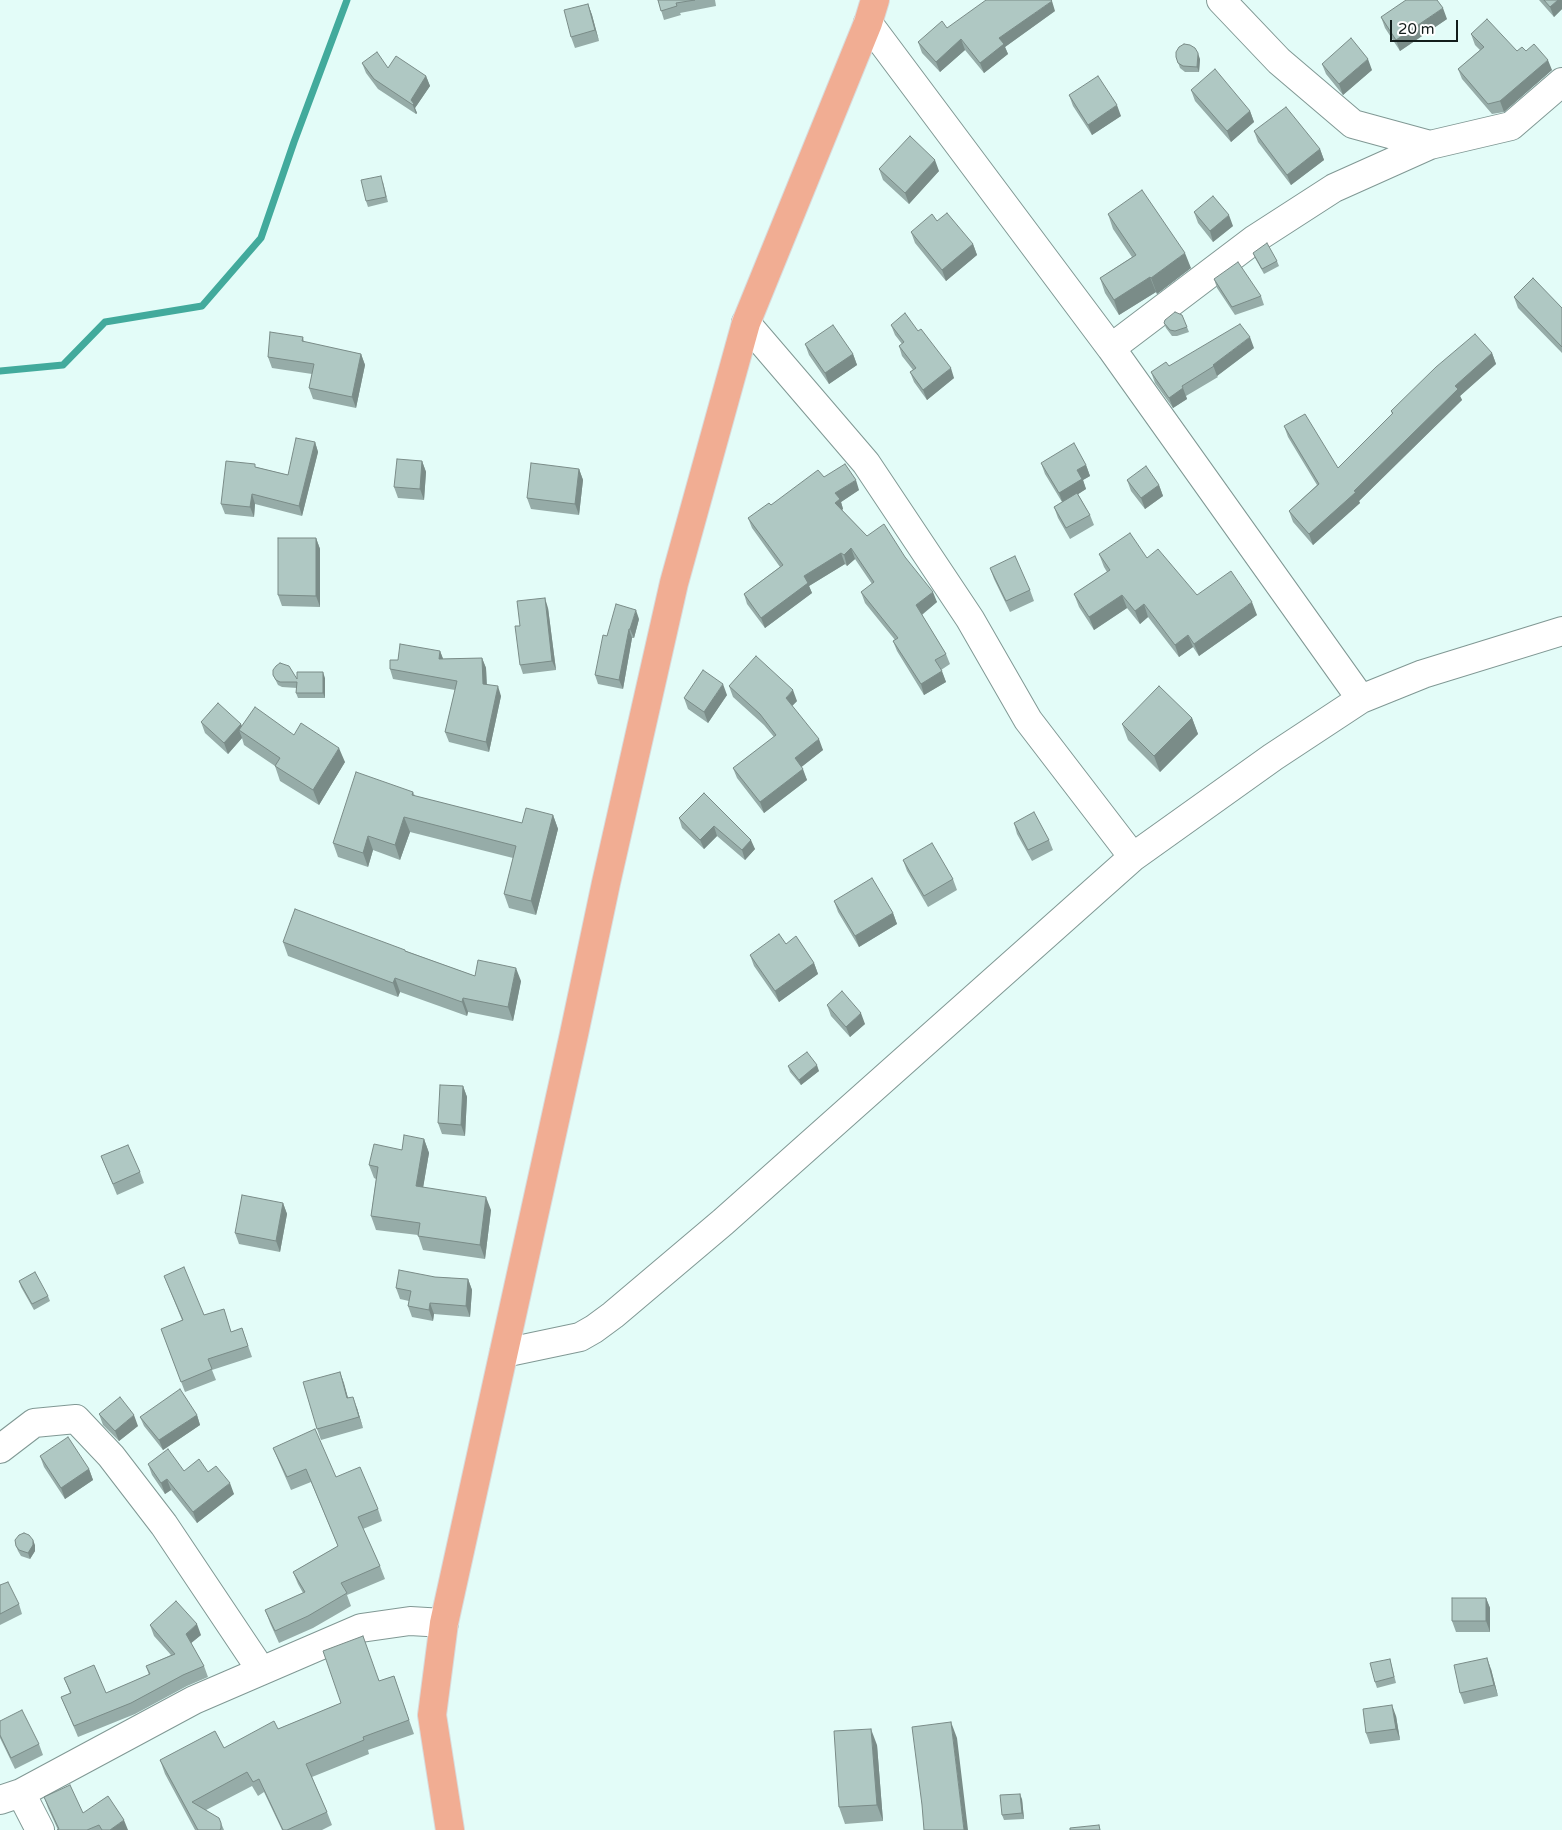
<!DOCTYPE html>
<html>
<head>
<meta charset="utf-8">
<style>
	body { margin:0 }
	#map { position:relative; width:1562px; height:1830px; overflow:hidden; background:#e3fcf8; font-family:"Varela Round",sans-serif }
	canvas { display:block }
	.scale { position:absolute; left:1390px; top:20px; width:68px; height:22px; box-sizing:border-box; border:2px solid #131d1b; border-top:0; padding-left:6px; font-size:15px; line-height:18px; white-space:nowrap; color:#131d1b; -webkit-text-stroke:4px #fff; paint-order:stroke }
</style>
</head>
<body>
<div id="map">
<canvas width="1562" height="1830"></canvas>
<div class="scale">20 m</div>
</div>
<script>
const ctx = document.querySelector('canvas').getContext('2d');
ctx.lineJoin = 'round';
function toPath(rows) {
  const path = new Path2D();
  for (const r of rows) {
    path.moveTo(r[0], r[1]);
    for (let i = 2; i < r.length; i += 2) path.lineTo(r[i], r[i + 1]);
  }
  return path;
}
function trace(path, color, width, dash) {
  ctx.strokeStyle = color;
  ctx.lineWidth = width;
  ctx.lineCap = dash ? 'butt' : 'round';
  ctx.setLineDash(dash || []);
  ctx.stroke(path);
}
function paint(path, color) {
  ctx.fillStyle = color;
  ctx.fill(path, 'evenodd');
}
const stream = toPath([
	[0,371,63,365,105,322,202,306,261,238,294,142,347,0]
]);
const minor = toPath([
	[1221,0,1279,61,1353,124,1430,145,1511,126,1562,82],
	[868,23,1111,348,1361,699],
	[746,323,866,463,970,619,1028,720,1133,857],
	[1111,348,1255,239,1334,188,1430,145],
	[504,1353,580,1337,594,1329,613,1315,723,1222,1133,857,1273,757,1361,699,1423,674,1562,631],
	[0,1449,34,1423,76,1419,111,1456,164,1525,261,1670],
	[21,1793,40,1830],
	[0,1800,21,1793,194,1700,361,1628,410,1621,444,1623]
]);
const major = toPath([
	[450,1830,432,1715,444,1623,574,1034,606,883,674,583,746,323,868,23,875,0]
]);
const wall = toPath([
	[658,0,715,0,716,6,680,13,681,15,664,20],
	[1539,0,1562,0,1562,9,1554,17],
	[588,4,592,15,599,41,575,48,571,37],
	[1055,11,1005,47,1008,54,984,73,965,50,940,72,922,53,918,42,947,28],
	[1381,17,1447,19,1400,51,1385,28],
	[1471,34,1517,51,1526,51,1552,70,1504,112,1492,114,1462,79,1458,69,1480,50,1475,45],
	[1176,57,1200,59,1199,72,1185,72,1180,68],
	[362,63,426,76,430,86,415,108,417,113,416,114,378,89,366,73],
	[1322,64,1372,70,1343,95,1326,74],
	[1191,90,1250,111,1254,122,1231,142,1195,101],
	[1069,95,1121,116,1092,135,1073,106],
	[1254,131,1320,149,1324,160,1291,185,1258,142],
	[879,169,939,171,909,204,883,180],
	[383,182,388,202,368,207,366,201],
	[1194,212,1233,226,1213,242,1198,223],
	[1108,214,1191,268,1157,294,1156,292,1119,315,1105,293,1100,278,1132,257,1113,229],
	[937,221,973,244,977,255,946,281,915,243,911,232],
	[1253,253,1277,261,1279,266,1264,274,1255,258],
	[1214,279,1261,296,1264,305,1235,315,1217,288],
	[1514,297,1562,308,1562,353,1518,308],
	[1164,323,1187,327,1189,332,1177,336,1172,336,1166,328],
	[891,325,954,378,927,400,914,382,910,372,913,370,902,356,899,346,902,344,895,335],
	[303,337,304,342,361,354,365,365,356,408,313,399,309,388,312,374,272,368,268,357],
	[805,344,853,354,857,365,829,384,809,355],
	[1254,348,1217,376,1218,377,1186,396,1187,399,1173,408,1155,383,1151,372,1169,366],
	[1492,353,1496,364,1460,396,1462,400,1359,501,1360,503,1313,545,1293,522,1289,511,1317,485,1288,437,1284,426,1338,468,1392,414,1391,411],
	[315,442,318,452,302,516,255,504,254,517,225,514,221,504,256,467,288,475],
	[422,461,426,472,424,500,398,498,394,487],
	[1041,463,1086,465,1090,476,1083,480,1086,489,1078,494,1090,515,1094,525,1070,539,1058,518,1054,507,1062,502,1045,474],
	[579,469,583,480,579,515,531,509,527,498],
	[824,477,859,490,841,502,843,509,842,510,867,536,905,557,937,602,922,615,946,654,950,664,941,670,946,682,924,695,897,651,893,641,895,640,865,603,861,592,872,584,855,559,847,566,845,564,809,586,812,593,765,628,747,604,744,594,780,567,752,528,748,518,771,505],
	[1127,480,1159,485,1163,496,1145,509,1131,491],
	[316,538,320,549,320,607,282,606,278,595],
	[1099,554,1147,558,1197,595,1257,615,1199,656,1193,647,1179,657,1148,617,1140,624,1127,608,1094,630,1079,607,1074,594,1107,572,1104,567],
	[990,568,1030,590,1034,601,1010,612,994,579],
	[548,608,556,670,523,674,520,665,520,626],
	[639,619,634,638,632,638,623,689,598,684,595,675,607,636],
	[440,651,443,659,482,658,486,668,487,685,501,696,489,752,449,742,445,732,455,690,393,679,390,669,398,660],
	[273,675,297,679,325,678,325,698,298,698,296,693,297,688,282,687,278,685],
	[729,686,797,701,792,706,823,750,801,767,807,780,764,813,737,778,733,768,774,737,764,725,733,697],
	[727,695,708,723,688,709,684,698],
	[1192,718,1198,734,1160,772,1128,740,1122,724],
	[201,722,241,724,242,726,294,735,345,762,319,805,280,781,275,766,244,745,242,738,228,754,205,733],
	[413,792,415,796,522,823,553,815,558,829,536,915,509,908,504,894,513,858,410,832,400,860,373,850,368,867,338,857,333,843],
	[704,793,755,849,745,860,717,836,704,849,682,828,679,818],
	[1014,823,1049,840,1053,850,1032,861,1017,834],
	[903,860,953,879,957,890,928,907,907,871],
	[834,901,893,913,897,924,859,947,838,912],
	[283,942,406,951,475,976,521,981,513,1021,468,1012,467,1016,400,992,398,997,288,956],
	[786,944,814,963,818,974,779,1002,754,966,750,955],
	[827,1005,865,1024,850,1037,831,1016],
	[788,1066,819,1071,801,1085,790,1072],
	[463,1086,467,1097,465,1136,442,1134,438,1123],
	[424,1139,429,1153,423,1187,491,1210,485,1259,423,1250,418,1235,376,1230,371,1216,376,1179,374,1178,369,1165],
	[101,1156,140,1172,144,1183,117,1195],
	[283,1203,287,1214,280,1252,239,1244,235,1233],
	[164,1276,204,1315,224,1309,231,1332,242,1328,252,1357,212,1370,216,1380,185,1392,161,1329,182,1320],
	[435,1277,468,1279,472,1290,470,1317,434,1314,433,1321,412,1317,408,1306,409,1301,400,1299,396,1288],
	[19,1281,48,1296,50,1301,34,1310,21,1287],
	[340,1372,348,1398,357,1408,363,1428,321,1440,317,1429],
	[99,1414,138,1426,119,1441,103,1425],
	[197,1415,200,1425,163,1450,144,1426,140,1417],
	[273,1448,336,1477,378,1509,382,1521,363,1529,380,1566,385,1579,347,1595,351,1606,313,1628,279,1643,270,1623,265,1610,303,1593,298,1584,293,1572,338,1546,311,1482,291,1490,278,1460],
	[40,1456,89,1469,93,1480,65,1499,44,1467],
	[148,1464,184,1471,208,1472,234,1494,197,1523,171,1490,165,1494,152,1475],
	[35,1545,35,1551,30,1559,21,1556,18,1551,16,1546],
	[0,1585,19,1604,22,1614,0,1625],
	[1486,1598,1490,1608,1490,1632,1456,1632,1452,1621],
	[150,1625,201,1635,191,1643,204,1666,208,1677,187,1686,135,1714,78,1737,61,1697,70,1693,64,1678,106,1693,149,1675,146,1666,171,1655,154,1636],
	[1390,1659,1396,1683,1377,1688,1375,1682],
	[1491,1669,1498,1696,1464,1704,1460,1693],
	[394,1676,414,1734,368,1750,369,1754,312,1777,327,1812,332,1825,322,1830,282,1830,264,1792,258,1796,252,1786,206,1810,221,1823,224,1830,195,1830,165,1774,160,1760,224,1748,278,1729,341,1703,379,1681],
	[1396,1716,1400,1740,1370,1744,1366,1733],
	[0,1721,39,1744,43,1755,15,1769,0,1738],
	[877,1745,883,1821,845,1824,839,1807],
	[44,1797,83,1813,128,1830,57,1830,58,1830,48,1808],
	[1022,1799,1024,1819,1004,1820,1002,1815]
]);
const shadedWall = toPath([
	[1558,0,1562,0,1562,9,1554,17,1550,7],
	[1052,1,1055,11,1005,47,1008,54,984,73,980,63,999,38],
	[588,4,592,15,599,41,595,30],
	[1443,8,1447,19,1400,51,1396,40],
	[961,39,965,50,940,72,936,62],
	[1198,53,1200,59,1199,72,1197,67],
	[1368,59,1372,70,1343,95,1339,84],
	[1548,60,1552,70,1504,112,1500,101],
	[426,76,430,86,415,108,417,113,416,114,411,100],
	[1117,105,1121,116,1092,135,1088,125],
	[1250,111,1254,122,1231,142,1227,131],
	[1320,149,1324,160,1291,185,1287,175],
	[935,160,939,171,909,204,905,193],
	[1229,215,1233,226,1213,242,1210,231],
	[973,244,977,255,946,281,942,270],
	[1185,253,1191,268,1157,294,1151,278],
	[1150,277,1156,292,1119,315,1114,300],
	[1250,337,1254,348,1217,376,1213,365],
	[1492,353,1496,364,1460,396,1462,400,1359,501,1360,503,1313,545,1309,534,1354,491,1455,386],
	[361,354,365,365,356,408,352,397],
	[853,354,857,365,829,384,825,373],
	[951,368,954,378,927,400,923,390],
	[1183,388,1187,399,1173,408,1169,398],
	[315,442,318,452,302,516,299,506],
	[422,461,426,472,424,500,420,489],
	[1086,465,1090,476,1083,480,1086,489,1063,504,1059,493,1077,470],
	[579,469,583,480,579,515,575,504],
	[856,480,859,490,841,502,843,509,838,513,835,503,835,493],
	[1159,485,1163,496,1145,509,1141,498],
	[252,494,255,504,254,517,250,507],
	[316,538,320,549,320,607,316,596],
	[851,548,855,559,847,566,844,555],
	[841,553,845,564,809,586,812,593,765,628,761,618,804,576],
	[933,592,937,602,920,616,916,605],
	[1122,595,1127,608,1094,630,1089,617],
	[545,598,548,608,556,670,552,661],
	[1252,602,1257,615,1199,656,1194,644],
	[1144,604,1148,617,1140,624,1135,611],
	[636,610,639,619,634,638,630,629],
	[629,629,632,638,623,689,619,680],
	[1188,635,1193,647,1179,657,1175,645],
	[440,651,444,661,439,659],
	[482,658,486,668,487,695,483,684],
	[942,671,946,682,924,695,921,684],
	[323,672,325,678,325,698,323,693],
	[723,684,727,695,708,723,704,712],
	[498,686,501,696,489,752,486,742],
	[793,690,797,701,790,708,786,698],
	[1192,718,1198,734,1160,772,1154,756],
	[241,724,244,734,239,730,242,738,228,754,224,743],
	[819,739,823,750,799,769,795,758],
	[339,748,345,762,319,805,313,790],
	[803,769,807,780,764,813,760,802],
	[553,815,558,829,536,915,531,901],
	[404,817,410,832,400,860,395,845],
	[714,826,717,836,704,849,700,840],
	[368,836,373,850,368,867,363,853],
	[751,840,755,849,745,860,742,850],
	[893,913,897,924,859,947,855,936],
	[814,963,818,974,779,1002,775,991],
	[516,968,521,981,513,1021,508,1007],
	[395,978,400,992,398,997,393,983],
	[463,998,468,1012,467,1016,462,1002],
	[861,1013,865,1024,850,1037,846,1027],
	[817,1065,819,1071,801,1085,799,1080],
	[463,1086,467,1097,465,1136,461,1125],
	[424,1139,429,1153,421,1200,416,1186],
	[486,1197,491,1210,485,1259,480,1245],
	[283,1203,287,1214,280,1252,276,1241],
	[468,1279,472,1290,470,1317,466,1306],
	[430,1303,434,1314,433,1321,429,1310],
	[340,1372,344,1383,351,1409,347,1398],
	[353,1397,357,1408,363,1428,359,1417],
	[134,1415,138,1426,119,1441,115,1431],
	[197,1415,200,1425,163,1450,159,1440],
	[89,1469,93,1480,65,1499,61,1488],
	[167,1479,171,1490,165,1494,161,1483],
	[230,1483,234,1494,197,1523,193,1512],
	[33,1540,35,1545,35,1551,30,1559,28,1553],
	[1486,1598,1490,1608,1490,1632,1486,1621],
	[197,1624,201,1635,190,1644,186,1634],
	[1487,1658,1491,1669,1498,1696,1494,1685],
	[1392,1705,1396,1716,1400,1740,1396,1729],
	[951,1722,957,1738,968,1830,964,1830],
	[871,1729,877,1745,883,1821,877,1805],
	[1020,1794,1022,1799,1024,1819,1022,1813],
	[124,1820,128,1830,110,1830]
]);
const building = toPath([
	[658,0,695,0,676,3,677,6,661,11,658,0],
	[986,0,1051,0,1052,1,999,38,1004,44,980,63,961,39,936,62,918,42,942,21,947,28,986,0],
	[1406,0,1437,0,1443,8,1396,40,1381,17,1406,0],
	[1544,0,1558,0,1550,7,1544,0],
	[588,4,595,30,571,37,564,10,588,4],
	[1487,19,1517,51,1522,47,1526,51,1534,44,1548,60,1500,101,1488,104,1458,69,1484,47,1471,34,1487,19],
	[1351,38,1368,59,1339,84,1322,64,1351,38],
	[1184,44,1190,45,1195,48,1198,53,1197,67,1183,66,1178,63,1176,57,1176,52,1179,47,1184,44],
	[377,52,388,68,396,56,426,76,411,100,414,104,413,105,374,79,362,63,377,52],
	[1215,69,1250,111,1227,131,1191,90,1215,69],
	[1098,76,1117,105,1088,125,1069,95,1098,76],
	[1286,107,1320,149,1287,175,1254,131,1286,107],
	[910,136,935,160,905,193,879,169,910,136],
	[381,176,386,197,366,201,361,180,381,176],
	[1142,190,1185,253,1151,278,1150,277,1114,300,1100,278,1136,255,1108,214,1142,190],
	[1213,196,1229,215,1210,231,1194,212,1213,196],
	[947,213,973,244,942,270,911,232,932,214,937,221,947,213],
	[1267,243,1277,261,1262,269,1253,253,1267,243],
	[1238,262,1261,296,1232,307,1214,279,1238,262],
	[1533,278,1562,308,1562,347,1514,297,1533,278],
	[1175,312,1182,315,1187,327,1175,331,1170,330,1164,323,1165,320,1175,312],
	[905,313,918,331,921,329,951,368,923,390,910,372,916,368,899,346,904,342,891,325,905,313],
	[1240,324,1250,337,1213,365,1214,366,1182,386,1183,388,1169,398,1151,372,1166,362,1169,366,1240,324],
	[833,325,853,354,825,373,805,344,833,325],
	[270,332,303,337,302,341,361,354,352,397,309,388,314,364,268,357,270,332],
	[1475,334,1492,353,1455,386,1458,389,1354,491,1356,492,1309,534,1289,511,1319,484,1284,426,1305,414,1338,468,1393,413,1391,411,1436,367,1475,334],
	[296,438,315,442,299,506,252,494,250,507,221,504,226,461,255,464,255,467,288,475,296,438],
	[1074,443,1086,465,1077,470,1082,479,1059,493,1041,463,1074,443],
	[397,459,422,461,420,489,394,487,397,459],
	[531,463,579,469,575,504,527,498,531,463],
	[845,464,856,480,835,493,840,499,835,503,867,536,884,524,905,557,933,592,916,605,946,654,935,660,942,671,921,684,893,641,898,638,861,592,874,582,851,548,844,555,841,553,804,576,808,583,761,618,744,594,783,565,748,518,769,503,771,505,818,470,824,477,845,464],
	[1146,466,1159,485,1141,498,1127,480,1146,466],
	[1077,493,1090,515,1066,528,1054,507,1077,493],
	[1130,533,1147,558,1158,549,1197,595,1231,571,1252,602,1194,644,1188,635,1175,645,1144,604,1135,611,1122,595,1089,617,1074,594,1110,570,1099,554,1130,533],
	[278,538,316,538,316,596,278,595,278,538],
	[1015,556,1030,590,1006,601,990,568,1015,556],
	[545,598,552,661,520,665,515,626,520,626,517,601,545,598],
	[616,604,636,610,630,629,629,629,619,680,595,675,603,635,607,636,616,604],
	[400,644,440,651,439,659,482,658,483,684,498,686,486,742,445,732,457,681,390,669,390,660,398,660,400,644],
	[756,656,793,690,786,698,819,739,795,758,803,769,760,802,733,768,776,735,760,714,729,686,756,656],
	[280,663,289,666,297,679,297,672,323,672,323,693,296,693,297,682,280,682,276,680,273,675,273,670,276,666,280,663],
	[703,670,723,684,704,712,684,698,703,670],
	[1159,686,1192,718,1154,756,1122,724,1159,686],
	[218,703,241,724,224,743,201,722,218,703],
	[255,707,294,735,301,723,339,748,313,790,275,766,280,758,239,730,255,707],
	[356,772,413,792,412,795,522,823,526,808,553,815,531,901,504,894,516,846,404,817,395,845,368,836,363,853,333,843,356,772],
	[704,793,751,840,742,850,714,826,700,840,679,818,704,793],
	[1034,812,1049,840,1028,850,1014,823,1034,812],
	[932,843,953,879,924,896,903,860,932,843],
	[872,878,893,913,855,936,834,901,872,878],
	[295,909,405,950,405,951,475,976,478,960,516,968,508,1007,463,998,462,1002,395,978,393,983,283,942,295,909],
	[779,934,786,944,796,936,814,963,775,991,750,955,779,934],
	[842,991,861,1013,846,1027,827,1005,842,991],
	[807,1052,817,1065,799,1080,788,1066,807,1052],
	[440,1085,463,1086,461,1125,438,1123,440,1085],
	[404,1135,424,1139,416,1186,486,1197,480,1245,418,1236,420,1223,371,1216,378,1167,369,1165,374,1144,402,1150,404,1135],
	[128,1145,140,1172,113,1184,101,1156,128,1145],
	[242,1195,283,1203,276,1241,235,1233,242,1195],
	[184,1267,204,1315,224,1309,231,1332,242,1328,248,1346,208,1359,212,1369,181,1382,161,1329,183,1320,164,1276,184,1267],
	[399,1270,435,1277,468,1279,466,1306,430,1303,429,1310,408,1306,411,1291,396,1288,399,1270],
	[35,1272,48,1296,32,1304,19,1281,35,1272],
	[340,1372,347,1398,353,1397,359,1417,317,1429,303,1382,340,1372],
	[180,1389,197,1415,159,1440,140,1417,180,1389],
	[120,1397,134,1415,115,1431,99,1414,120,1397],
	[315,1429,336,1477,360,1467,378,1509,358,1517,380,1566,341,1583,347,1593,308,1616,275,1631,265,1610,305,1592,293,1572,338,1546,306,1469,287,1477,273,1448,315,1429],
	[68,1437,89,1469,61,1488,40,1456,68,1437],
	[168,1449,184,1471,199,1459,208,1472,216,1466,230,1483,193,1512,167,1479,161,1483,148,1464,168,1449],
	[24,1533,29,1535,33,1540,33,1545,28,1553,19,1550,16,1546,15,1540,19,1535,24,1533],
	[8,1582,19,1604,0,1614,0,1585,8,1582],
	[1452,1598,1486,1598,1486,1621,1452,1621,1452,1598],
	[176,1601,197,1624,186,1634,204,1666,183,1675,131,1703,74,1726,61,1697,71,1693,64,1678,94,1665,106,1693,150,1674,146,1666,175,1654,150,1625,176,1601],
	[363,1636,379,1681,394,1676,409,1720,363,1737,364,1740,306,1764,327,1812,287,1830,283,1830,259,1779,253,1782,247,1772,192,1802,219,1818,221,1823,221,1828,220,1830,198,1830,160,1760,215,1731,224,1748,274,1721,278,1729,341,1703,323,1651,363,1636],
	[1487,1658,1494,1685,1460,1693,1454,1665,1487,1658],
	[1390,1659,1394,1677,1375,1682,1370,1663,1390,1659],
	[1392,1705,1396,1729,1366,1733,1363,1709,1392,1705],
	[22,1710,39,1744,11,1758,0,1735,0,1721,22,1710],
	[951,1722,964,1830,924,1830,922,1805,912,1727,951,1722],
	[871,1729,877,1805,839,1807,834,1731,871,1729],
	[70,1785,83,1813,108,1796,124,1820,110,1830,102,1830,99,1825,87,1830,57,1830,59,1829,44,1797,70,1785],
	[1020,1794,1022,1813,1002,1815,1000,1795,1020,1794],
	[1099,1825,1100,1830,1070,1830,1070,1828,1099,1825]
]);
trace(stream, '#42aa9c', 7);
trace(minor, '#809894', 30);
trace(major, '#d9dbdb', 30);
trace(minor, '#fff', 28);
trace(major, '#f1ad93', 28);
paint(wall, '#96aca8');
paint(shadedWall, '#7a8c88');
paint(building, '#afc8c3');
trace(building, '#7a8c88', 1);
</script>
</body>
</html>
